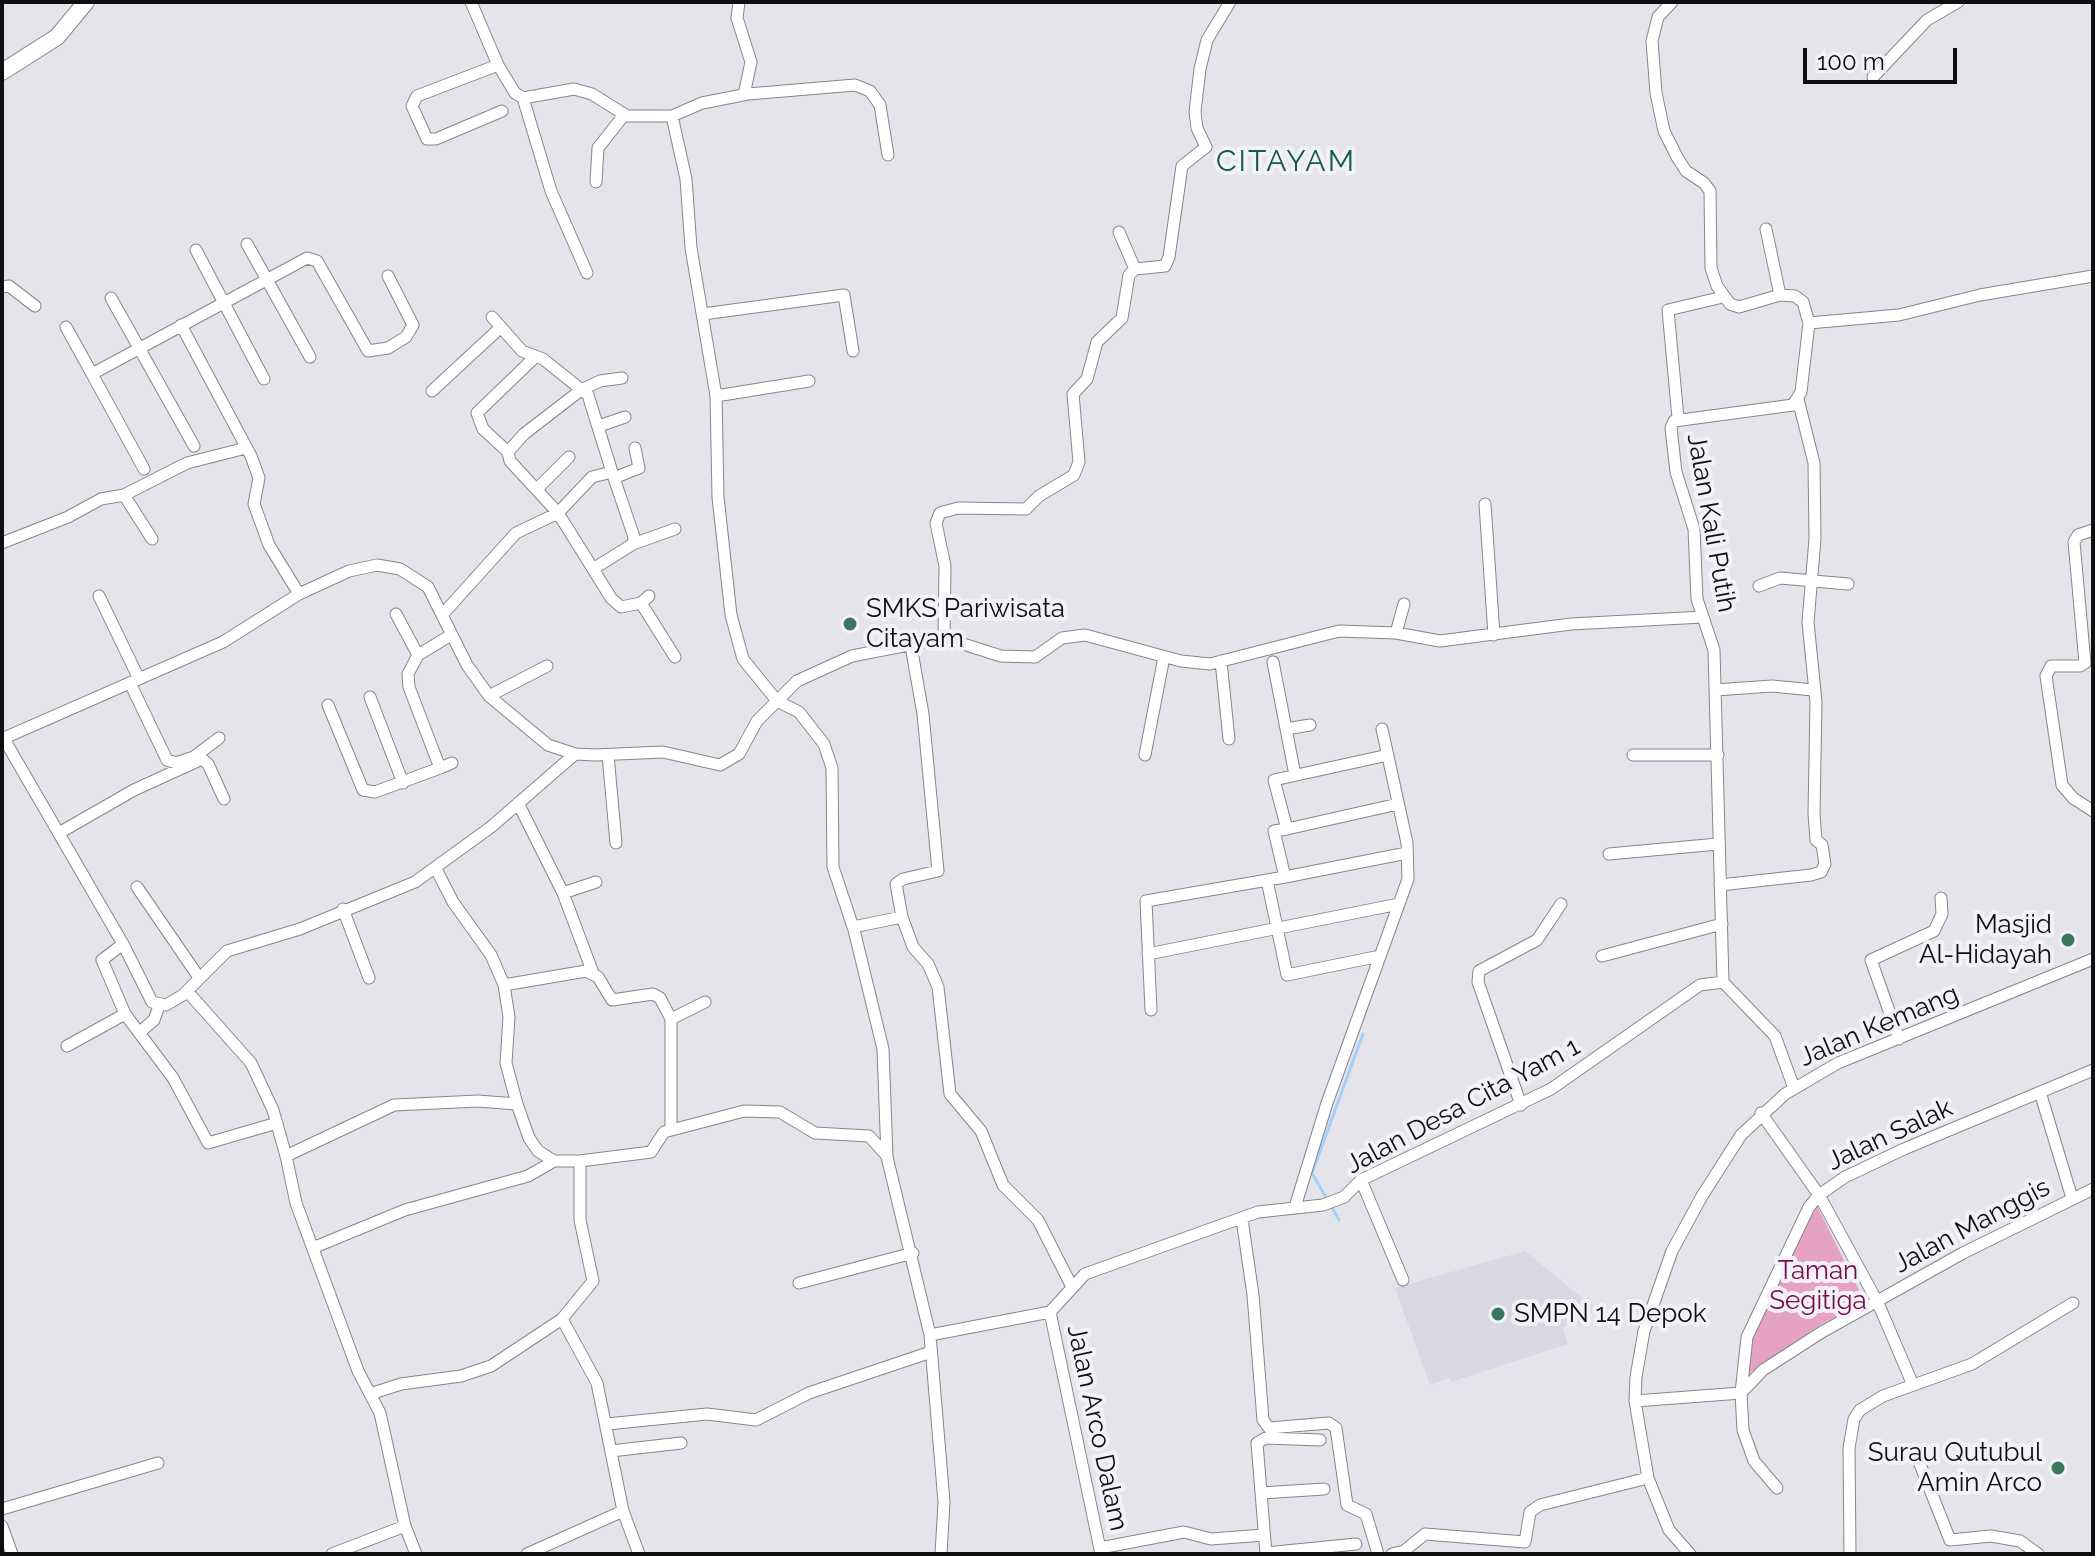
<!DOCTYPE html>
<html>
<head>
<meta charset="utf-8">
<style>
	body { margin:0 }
	#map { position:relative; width:2095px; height:1556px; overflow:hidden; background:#e6e4eb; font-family:Raleway,sans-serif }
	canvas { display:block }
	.frame { position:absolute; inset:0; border:4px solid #0f0e10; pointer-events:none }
	.scale { position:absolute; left:1803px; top:48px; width:154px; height:36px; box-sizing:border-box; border:4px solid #0f0e10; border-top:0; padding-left:10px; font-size:24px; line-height:28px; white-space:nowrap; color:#0f0e10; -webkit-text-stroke:6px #f3f1f8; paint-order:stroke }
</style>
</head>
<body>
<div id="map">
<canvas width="2095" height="1556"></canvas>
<div class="frame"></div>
<div class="scale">100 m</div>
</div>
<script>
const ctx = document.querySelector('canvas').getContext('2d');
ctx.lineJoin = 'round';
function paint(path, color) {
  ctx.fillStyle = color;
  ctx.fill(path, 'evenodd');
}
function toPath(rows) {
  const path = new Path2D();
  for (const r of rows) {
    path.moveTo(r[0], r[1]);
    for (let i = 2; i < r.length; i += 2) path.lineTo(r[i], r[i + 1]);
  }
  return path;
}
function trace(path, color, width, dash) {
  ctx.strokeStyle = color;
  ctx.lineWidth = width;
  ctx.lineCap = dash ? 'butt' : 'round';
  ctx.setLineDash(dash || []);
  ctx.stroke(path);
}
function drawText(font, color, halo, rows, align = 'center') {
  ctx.font = font + ' Raleway,sans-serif';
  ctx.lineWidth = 8;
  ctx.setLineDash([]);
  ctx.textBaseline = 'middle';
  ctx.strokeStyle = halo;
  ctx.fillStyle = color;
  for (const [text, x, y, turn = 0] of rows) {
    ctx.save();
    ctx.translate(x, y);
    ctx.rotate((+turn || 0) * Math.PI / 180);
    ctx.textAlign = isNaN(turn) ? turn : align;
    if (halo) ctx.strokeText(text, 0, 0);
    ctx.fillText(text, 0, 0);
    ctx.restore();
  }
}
const built = toPath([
	[1525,1251,1595,1308,1584,1327,1573,1321,1563,1328,1568,1344,1451,1382,1449,1378,1430,1385,1395,1288]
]);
const green = toPath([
	[1817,1206,1865,1302,1823,1323,1748,1374,1746,1344]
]);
const stream = toPath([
	[1339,1220,1312,1173,1363,1034]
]);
const street = toPath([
	[471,2,498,65,515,93,523,98,574,89,592,94,627,116,672,116,686,179,691,248,716,396,718,497,731,615,743,659,777,701,797,681,852,656,944,638,945,566,936,523,940,513,958,508,1026,509,1039,496,1074,475,1079,462,1073,394,1087,379,1097,342,1122,318,1129,275,1135,269,1165,266,1169,257,1182,166,1206,147,1197,128,1195,112,1200,69,1207,40,1230,2],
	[739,2,737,18,751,62,744,95],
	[1672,2,1658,17,1652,41,1656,93,1664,131,1677,157,1686,171,1704,183,1710,191,1711,268,1717,286,1730,304,1739,307,1780,295,1795,296,1803,302,1809,323],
	[498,65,417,96,412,106,427,139,436,139,502,111],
	[1873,77,1927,20,1958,2],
	[523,98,551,191,587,273],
	[672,116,702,103,748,94,855,85,870,91,880,105,888,155],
	[596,182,598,148,624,115],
	[1766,229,1780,295],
	[1119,232,1135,269],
	[247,244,310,357],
	[196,250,264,379],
	[2,287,9,286,35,306],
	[111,298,194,446],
	[703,314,844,295,853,351],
	[492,317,522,351,543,359,588,395,612,472],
	[181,325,251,456,259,478,254,504,269,545,299,594],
	[66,327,92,374],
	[432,391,501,327],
	[716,396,809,381],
	[1678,418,1668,310,1723,297],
	[599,426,625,417],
	[508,452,483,429,477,413,535,357],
	[144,469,92,374,307,258,317,261,368,351,388,348,406,337,413,325,388,276],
	[614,478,639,468,635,448],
	[537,489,569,457],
	[124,495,152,539],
	[1485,504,1494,635],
	[2093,530,2078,535,2074,542,2085,663,2080,666,2051,666,2046,676,2062,785,2073,798,2093,811],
	[2,543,68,517,101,499,124,495,187,463,246,448],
	[633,544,675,529],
	[593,569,558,513,510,461,508,452,524,434,581,390,600,381,622,378],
	[1759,586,1780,578,1848,584],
	[99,596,139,679],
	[641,603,675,657],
	[396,614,418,655],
	[442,615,516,533,558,513,592,477,612,472,634,537,633,544,593,569,611,598,621,607,641,603,649,596],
	[1396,633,1404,604],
	[451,635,418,655,408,674,409,687,440,768,452,763],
	[944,638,1001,656,1035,657,1062,638,1085,635,1181,661,1210,664,1339,631,1396,633,1440,641,1571,624,1703,617],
	[911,646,923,714,938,871,903,879,896,884,902,917,913,947,928,964,938,987,950,1094,981,1131,1003,1185,1038,1220,1071,1285],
	[1221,661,1229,739],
	[1273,662,1295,775],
	[130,683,167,760,176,763,194,757,219,738],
	[1715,690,1772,686,1813,690],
	[489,696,547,666],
	[370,697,403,783],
	[328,705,363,790,375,792,440,768],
	[1286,729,1310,725],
	[2,739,223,642,299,594,349,571,377,565,400,569,428,587,467,665,489,696,548,745,575,754,595,755,663,752,720,765,739,754,757,721,777,701,799,712,824,744,832,768,833,867,854,930,883,1049,887,1157,930,1335,944,1502,941,1554],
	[4,739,123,944,102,960,125,1014,173,1078,208,1143,277,1123],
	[608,755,616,843],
	[1145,755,1164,657],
	[1388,755,1274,780,1287,829,1398,804],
	[1633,755,1718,755],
	[518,803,563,893,596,882],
	[1287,829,1274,831,1285,877,1407,853],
	[59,833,134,790,202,759,208,764,224,799],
	[1609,854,1718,844],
	[436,869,453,902,491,955,504,985,509,1017,506,1063,517,1104],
	[1267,880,1287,975,1380,956],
	[1720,885,1811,875,1821,872,1825,864,1822,845,1816,840,1814,814,1816,702,1808,622,1815,539,1814,463,1798,399],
	[137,887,198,976],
	[563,893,593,973],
	[343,909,369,978],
	[853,927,902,917],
	[123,944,152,1002,166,1005,183,995,227,951,300,929,415,882,491,827,575,754],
	[1148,954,1399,904],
	[1602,956,1722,924],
	[1723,982,1714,650,1697,599,1694,529,1676,472,1671,428,1674,421,1793,405,1801,392,1809,323,1899,315,1980,295,2093,276],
	[1723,982,1775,1036,1794,1088],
	[504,985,586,971,598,977,612,1000,653,994,660,998,671,1019],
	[187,991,251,1063,273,1110,286,1156],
	[1151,1010,1146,901,1285,877],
	[140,1032,154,1020,159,1006],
	[1899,1039,1871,960,1934,931,1942,914,1941,898],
	[67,1046,125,1014],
	[2040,1092,2072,1198],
	[1521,1105,1478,982,1479,971,1537,940,1561,904],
	[1761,1113,1819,1195,1878,1303,1913,1385],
	[671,1130,671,1019,705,1002],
	[580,1161,580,1220,593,1281,562,1319,597,1383,623,1511,639,1554],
	[1361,1180,1403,1280],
	[1295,1207,1327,1103,1408,879,1407,843,1382,729],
	[1242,1219,1253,1295,1263,1420,1269,1428,1329,1423,1336,1428,1347,1505,1366,1514,1378,1554],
	[315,1247,405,1210,528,1176,554,1161,580,1161,651,1152,664,1132,744,1111,780,1112,815,1133,869,1136,887,1156],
	[799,1283,913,1253],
	[1050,1312,1101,1554],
	[930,1335,1050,1312,1085,1274,1258,1212,1323,1205,1344,1197,1361,1180,1551,1089,1700,985,1723,982],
	[370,1394,401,1384,461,1376,491,1366,562,1319],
	[1635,1401,1741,1393,1747,1337,1809,1207,1819,1195,1845,1177,1904,1149,2093,1070],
	[607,1424,707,1414,756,1420,809,1393,931,1352],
	[611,1451,681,1443],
	[1916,1454,1950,1540,1991,1536,2020,1541,2038,1554],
	[1777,1488,1754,1461,1743,1430,1741,1393,1763,1370,1822,1332,1963,1253,2093,1189],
	[1261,1493,1324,1489],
	[2,1509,158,1463],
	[2,1526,12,1554],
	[1100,1548,1184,1532,1211,1539,1264,1535],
	[1266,1553,1356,1544],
	[332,1554,405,1526],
	[416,1554,405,1526,380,1413,358,1371,296,1203,286,1156,394,1105,478,1101,517,1104,529,1138,538,1151,554,1161],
	[527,1554,623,1511],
	[1266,1554,1257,1443,1266,1438,1320,1440],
	[1392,1554,1404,1551,1425,1534,1525,1542,1530,1512,1540,1505,1648,1478],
	[1690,1554,1669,1530,1648,1478,1635,1401,1636,1377,1644,1331,1672,1251,1702,1196,1741,1135,1785,1094,1838,1063,2093,959],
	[1850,1554,1849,1448,1854,1419,1860,1410,1883,1396,1972,1364,2073,1303]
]);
const secondary = toPath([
	[2,72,57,37,86,2]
]);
const markers = [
	[850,624,8,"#3b765f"],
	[2068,940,8,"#3b765f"],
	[1498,1314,8,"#3b765f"],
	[2058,1468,8,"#3b765f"]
];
const streetNames = [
	["Jalan Kali Putih",1711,523,80],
	["Jalan Kemang",1879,1026,-23],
	["Jalan Desa Cita Yam 1",1463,1106,-28],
	["Jalan Salak",1890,1135,-25],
	["Jalan Manggis",1972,1226,-28],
	["Jalan Arco Dalam",1097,1428,78]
];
const poiNames = [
	["SMKS Pariwisata",866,609],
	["Citayam",866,639],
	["Masjid",2052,925,"right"],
	["Al-Hidayah",2052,955,"right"],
	["SMPN 14 Depok",1514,1314],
	["Surau Qutubul",2042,1453,"right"],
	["Amin Arco",2042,1483,"right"]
];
const parkNames = [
	["Taman",1818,1271],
	["Segitiga",1818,1301]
];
const quarterNames = [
	["CITAYAM",1286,162]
];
paint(built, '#dad7e5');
paint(green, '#e6a2c4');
trace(stream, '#a3d0f7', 3);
trace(street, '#86858b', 13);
trace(secondary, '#86858b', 18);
trace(street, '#fff', 11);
trace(secondary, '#fff', 16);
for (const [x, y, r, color] of markers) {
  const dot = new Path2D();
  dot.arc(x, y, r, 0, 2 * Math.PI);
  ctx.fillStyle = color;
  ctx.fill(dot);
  trace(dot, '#f3f1f8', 3);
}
drawText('26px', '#0f0e10', '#f3f1f8', streetNames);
drawText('26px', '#0f0e10', '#f3f1f8', poiNames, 'left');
drawText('26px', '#770d51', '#f3f1f8', parkNames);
ctx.letterSpacing = '2px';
drawText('30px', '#135d45', '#f3f1f8', quarterNames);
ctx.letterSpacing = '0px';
</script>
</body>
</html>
